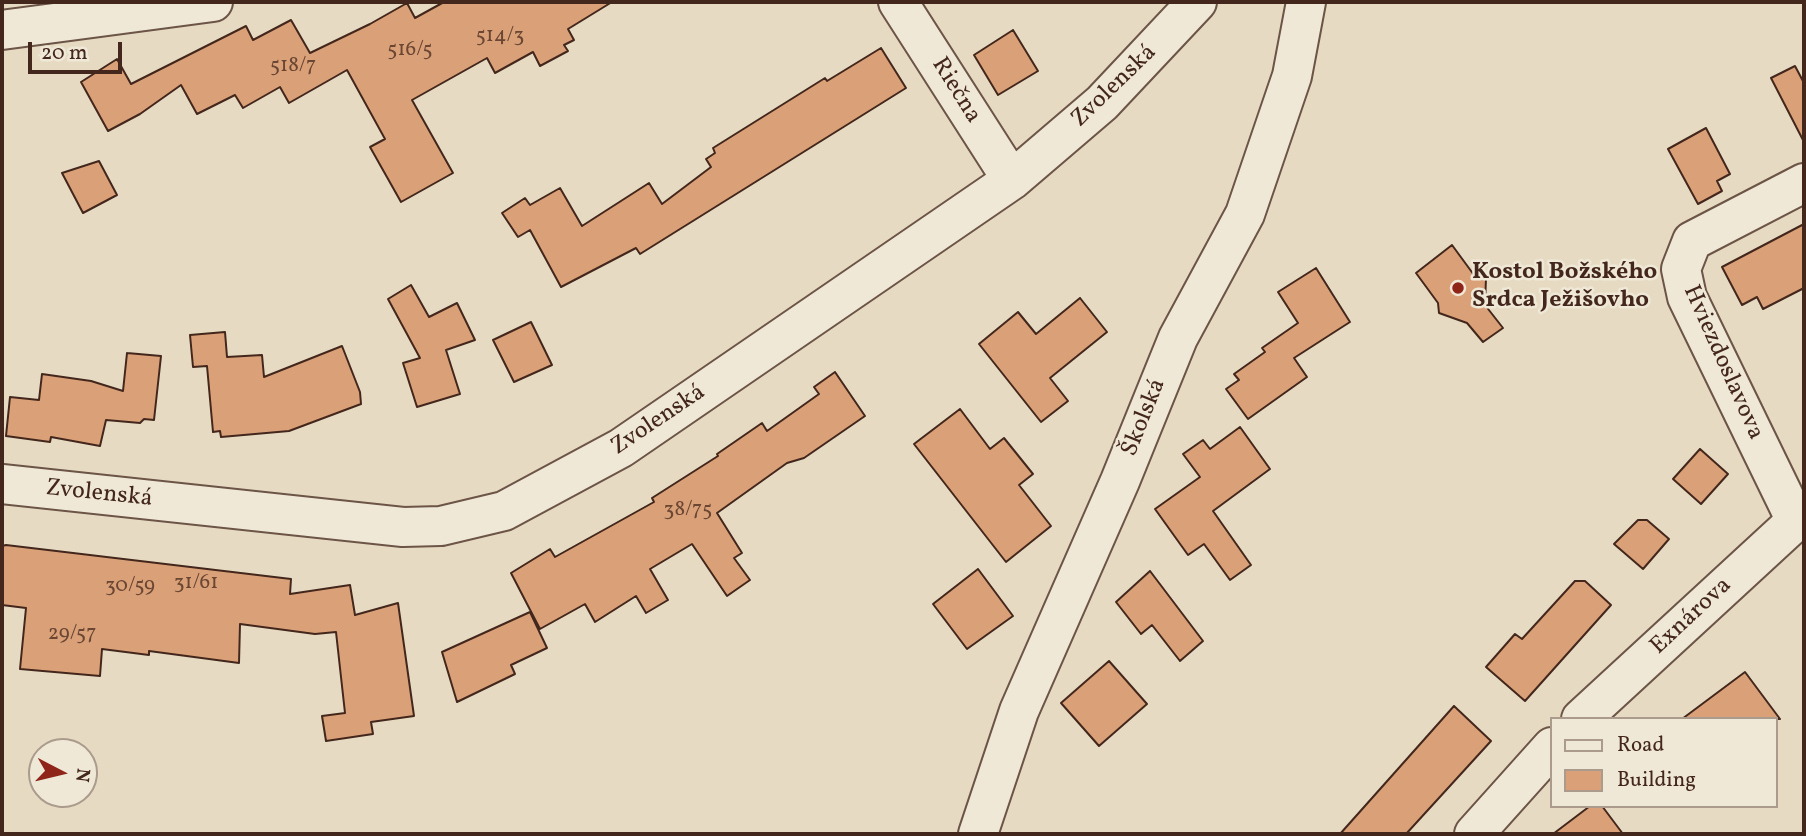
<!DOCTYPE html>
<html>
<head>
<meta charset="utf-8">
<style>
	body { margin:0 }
	#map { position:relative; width:1806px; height:836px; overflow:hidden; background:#e6dbc2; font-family:Vollkorn,serif }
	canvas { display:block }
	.frame { position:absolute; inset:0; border:4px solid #44271c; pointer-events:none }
	.legend { position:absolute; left:1550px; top:717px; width:228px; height:91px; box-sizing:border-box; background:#efe8d7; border:2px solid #ab9b8c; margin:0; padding:9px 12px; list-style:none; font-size:21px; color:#44271c }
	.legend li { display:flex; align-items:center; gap:14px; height:35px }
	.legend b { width:35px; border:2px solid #ab9b8c }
	.north { position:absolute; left:28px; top:738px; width:70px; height:70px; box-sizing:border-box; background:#efe8d7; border:2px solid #ab9b8c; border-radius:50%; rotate:97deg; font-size:19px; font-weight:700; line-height:28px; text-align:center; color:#44271c }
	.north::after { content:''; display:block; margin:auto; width:24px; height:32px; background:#8f2418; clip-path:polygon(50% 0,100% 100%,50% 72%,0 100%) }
	.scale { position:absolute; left:28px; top:42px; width:94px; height:32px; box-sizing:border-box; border:4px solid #44271c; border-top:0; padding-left:9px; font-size:21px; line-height:24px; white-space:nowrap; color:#44271c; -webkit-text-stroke:5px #efe8d7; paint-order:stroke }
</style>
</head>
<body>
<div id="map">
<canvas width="1806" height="836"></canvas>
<div class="frame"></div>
<ul class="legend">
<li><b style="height:9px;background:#efe8d7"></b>Road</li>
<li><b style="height:19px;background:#daa179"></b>Building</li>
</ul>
<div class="north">N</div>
<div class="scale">20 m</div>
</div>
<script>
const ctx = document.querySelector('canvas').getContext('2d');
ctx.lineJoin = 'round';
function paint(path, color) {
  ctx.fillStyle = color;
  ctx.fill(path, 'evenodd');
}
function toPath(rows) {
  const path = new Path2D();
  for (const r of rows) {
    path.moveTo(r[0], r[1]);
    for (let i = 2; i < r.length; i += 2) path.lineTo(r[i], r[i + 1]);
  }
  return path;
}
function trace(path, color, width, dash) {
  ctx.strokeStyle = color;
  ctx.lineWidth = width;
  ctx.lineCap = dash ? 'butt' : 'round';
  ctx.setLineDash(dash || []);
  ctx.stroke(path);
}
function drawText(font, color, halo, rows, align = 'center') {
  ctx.font = font + ' Vollkorn,serif';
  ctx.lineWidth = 5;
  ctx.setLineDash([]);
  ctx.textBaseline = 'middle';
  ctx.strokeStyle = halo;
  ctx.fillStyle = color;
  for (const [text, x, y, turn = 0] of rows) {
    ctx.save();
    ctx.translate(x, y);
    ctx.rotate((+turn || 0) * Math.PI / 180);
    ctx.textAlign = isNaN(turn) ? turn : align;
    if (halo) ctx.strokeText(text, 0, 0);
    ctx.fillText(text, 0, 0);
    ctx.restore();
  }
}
const building = toPath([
	[444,2,612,2,568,29,574,40,564,45,568,51,540,66,533,52,495,73,487,58,412,100,453,173,401,202,370,147,385,139,347,70,289,103,280,87,243,108,235,95,197,114,181,85,140,114,108,131,81,82,117,59,131,84,246,26,253,40,291,20,310,53,370,24,407,3,415,18,444,2],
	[1013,30,1038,71,998,95,974,55,1013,30],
	[881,48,906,88,640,254,636,248,561,287,530,230,518,237,502,213,525,198,530,205,560,188,582,226,649,183,662,204,711,167,706,159,715,153,713,148,825,78,827,81,881,48],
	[1795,66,1804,83,1804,142,1771,78,1795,66],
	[1706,128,1730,174,1717,181,1722,191,1698,204,1668,149,1706,128],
	[99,161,117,195,83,213,62,173,99,161],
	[1804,224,1804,288,1763,309,1757,297,1742,305,1722,267,1804,224],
	[1452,245,1474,275,1486,278,1485,305,1503,328,1483,342,1467,323,1439,313,1438,303,1416,273,1452,245],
	[1316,268,1350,322,1294,358,1307,377,1248,419,1226,389,1239,380,1234,374,1265,352,1262,348,1298,323,1278,292,1316,268],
	[411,285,429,317,457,303,475,340,446,350,460,394,417,407,403,363,420,358,388,299,411,285],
	[1080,298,1107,332,1050,378,1068,401,1041,422,979,344,1018,312,1036,334,1080,298],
	[531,322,552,365,514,382,493,340,531,322],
	[225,332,227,357,262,355,264,377,342,346,360,392,361,404,289,431,221,437,220,431,213,432,207,366,193,367,190,335,225,332],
	[127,353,161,356,154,420,144,419,140,423,106,420,100,446,51,437,50,442,6,436,10,397,39,400,42,374,91,381,123,391,127,353],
	[835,372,865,416,804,458,787,463,717,513,742,553,734,558,750,580,727,596,692,544,650,569,668,600,646,613,636,596,595,622,585,604,540,629,511,573,550,549,555,557,654,502,652,498,718,456,717,454,762,423,767,431,819,394,814,387,835,372],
	[960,409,990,449,1004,438,1033,474,1019,485,1051,526,1006,562,914,444,960,409],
	[1240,427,1270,469,1213,511,1251,565,1230,580,1204,544,1188,555,1155,509,1200,477,1183,454,1203,440,1210,449,1240,427],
	[1700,449,1728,474,1701,504,1673,479,1700,449],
	[1638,520,1647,520,1669,539,1643,569,1614,544,1638,520],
	[6,545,291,579,290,594,350,585,355,615,398,603,414,716,371,722,373,734,326,741,322,716,345,713,336,632,315,634,240,624,239,663,149,651,149,655,102,649,100,676,20,669,26,608,2,605,2,546,6,545],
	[978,569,1013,616,967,649,933,604,978,569],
	[1150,571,1203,641,1180,661,1152,625,1141,634,1116,602,1150,571],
	[1575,581,1585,581,1611,605,1525,701,1486,667,1515,634,1522,639,1575,581],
	[530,612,547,648,511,665,515,674,457,702,442,652,530,612],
	[1109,661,1147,704,1099,746,1061,703,1109,661],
	[1745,672,1780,719,1682,719,1745,672],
	[1454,706,1491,741,1406,834,1340,834,1454,706],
	[1590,806,1602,806,1623,834,1553,834,1590,806]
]);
const minor = toPath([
	[898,2,1012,180],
	[2,30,213,2],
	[2,484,403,527,441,526,504,511,621,448,1012,180,1102,103,1197,2],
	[1796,521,1687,297,1681,269,1692,241,1804,183],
	[1581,719,1796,521,1804,517],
	[978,834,1019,711,1120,481,1178,338,1245,214,1292,76,1306,2],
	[1474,834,1552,747]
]);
const markers = [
	[1458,288,7,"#8f2418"]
];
const numberNames = [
	["514/3",500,37],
	["516/5",410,51],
	["518/7",293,67],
	["38/75",688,511],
	["31/61",196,584],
	["30/59",130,587],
	["29/57",72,635]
];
const streetNames = [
	["Zvolenská",1115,87,-44],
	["Riečna",955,91,58],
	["Hviezdoslavova",1722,363,66],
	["Školská",1145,418,-68],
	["Zvolenská",659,421,-34],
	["Zvolenská",99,495,6],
	["Exnárova",1692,617,-43]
];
const poiNames = [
	["Kostol Božského",1472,274],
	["Srdca Ježišovho",1472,302]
];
paint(building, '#daa179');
trace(building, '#44271c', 2);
trace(minor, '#6c5446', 42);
trace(minor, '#efe8d7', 38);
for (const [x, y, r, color] of markers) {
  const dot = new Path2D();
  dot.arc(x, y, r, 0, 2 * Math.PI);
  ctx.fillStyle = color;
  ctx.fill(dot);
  trace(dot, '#efe8d7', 2.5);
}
drawText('21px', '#6a4633', null, numberNames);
drawText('24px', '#44271c', '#efe8d7', streetNames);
drawText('bold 24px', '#44271c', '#efe8d7', poiNames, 'left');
</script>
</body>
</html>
